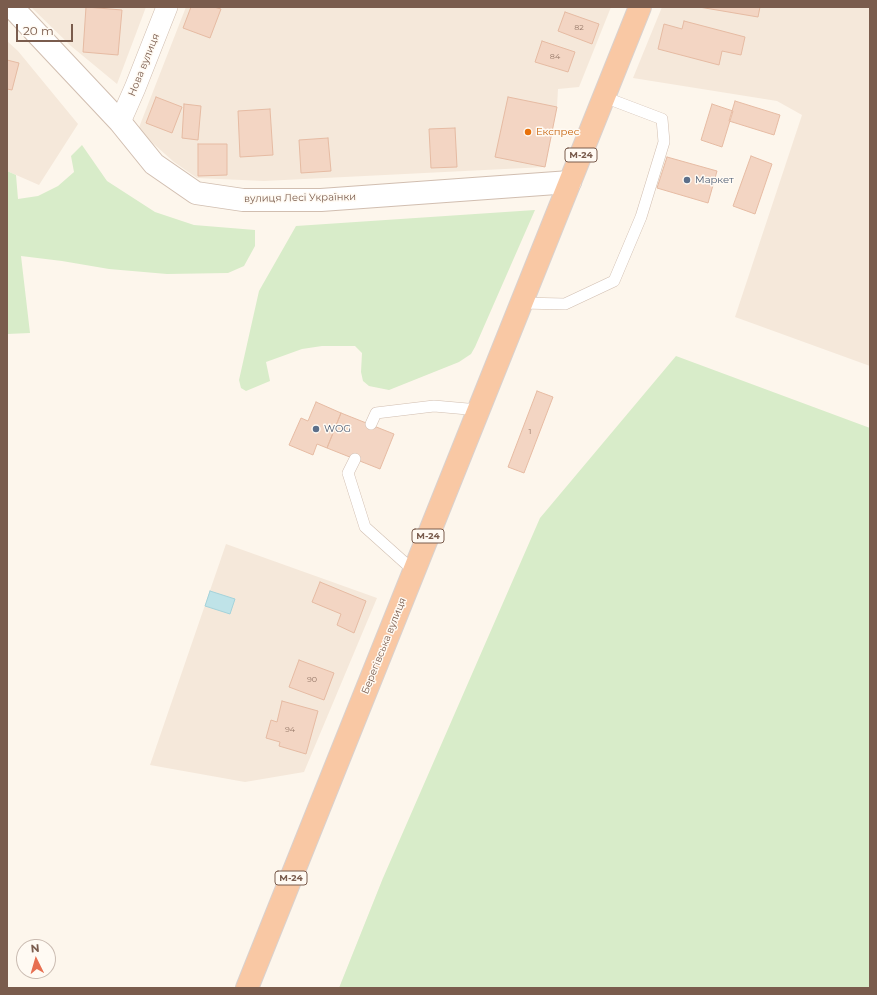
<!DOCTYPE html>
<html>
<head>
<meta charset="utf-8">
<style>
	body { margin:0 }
	#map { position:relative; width:877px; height:995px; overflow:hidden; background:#fdf6ec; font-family:Montserrat,sans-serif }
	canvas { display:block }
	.frame { position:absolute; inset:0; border:8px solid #7a5c4d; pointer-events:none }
	.north { position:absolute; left:16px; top:939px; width:40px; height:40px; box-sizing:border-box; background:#fffaf3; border:1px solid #cabbb1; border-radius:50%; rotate:355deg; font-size:11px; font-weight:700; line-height:16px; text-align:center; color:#7a5c4d }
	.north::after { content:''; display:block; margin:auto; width:14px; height:18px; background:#e76f51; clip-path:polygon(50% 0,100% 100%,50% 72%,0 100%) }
	.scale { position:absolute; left:16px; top:24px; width:57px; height:18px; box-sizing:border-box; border:2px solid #7a5c4d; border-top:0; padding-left:5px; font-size:12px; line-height:14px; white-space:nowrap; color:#7a5c4d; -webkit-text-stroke:3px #fffaf3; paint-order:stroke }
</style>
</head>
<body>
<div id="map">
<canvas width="877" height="995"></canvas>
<div class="frame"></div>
<div class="north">N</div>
<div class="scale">20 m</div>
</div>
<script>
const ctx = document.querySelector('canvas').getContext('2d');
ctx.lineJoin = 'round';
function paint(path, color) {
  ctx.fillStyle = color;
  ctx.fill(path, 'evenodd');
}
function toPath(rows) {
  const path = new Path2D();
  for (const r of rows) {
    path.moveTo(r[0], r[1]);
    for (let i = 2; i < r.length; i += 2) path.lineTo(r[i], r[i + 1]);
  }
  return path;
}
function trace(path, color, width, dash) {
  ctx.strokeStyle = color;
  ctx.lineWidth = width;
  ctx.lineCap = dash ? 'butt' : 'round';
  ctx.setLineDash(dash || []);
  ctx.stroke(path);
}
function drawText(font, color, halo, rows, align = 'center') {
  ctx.font = font + ' Montserrat,sans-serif';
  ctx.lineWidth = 3;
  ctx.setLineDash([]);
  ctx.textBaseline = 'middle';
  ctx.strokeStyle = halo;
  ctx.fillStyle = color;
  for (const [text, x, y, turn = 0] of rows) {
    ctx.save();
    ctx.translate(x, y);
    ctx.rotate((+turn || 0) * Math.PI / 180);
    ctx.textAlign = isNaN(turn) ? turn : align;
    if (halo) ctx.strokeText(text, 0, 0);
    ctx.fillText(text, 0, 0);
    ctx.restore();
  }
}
const residential = toPath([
	[31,7,146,7,117,84,71,46],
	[186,7,611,7,579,87,558,89,557,107,545,167,264,181,197,178,174,162,138,130],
	[662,7,870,7,870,366,735,317,802,115,777,101,633,78],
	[7,41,18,51,78,124,39,185,7,171],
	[226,544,377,598,304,772,245,782,150,765]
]);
const green = toPath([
	[82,145,107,181,155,212,194,225,255,230,255,246,244,266,228,273,167,274,109,269,62,261,21,256,30,333,7,334,7,171,16,175,18,199,38,196,58,186,74,172,71,156],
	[535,210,475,347,471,354,459,362,389,390,369,386,363,381,361,372,362,353,355,346,322,346,302,349,266,362,270,381,246,391,241,388,239,380,259,291,296,226],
	[676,356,870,428,870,988,339,988,383,878,540,518]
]);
const water = toPath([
	[210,591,235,599,230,614,205,606,210,591]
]);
const building = toPath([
	[86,7,122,10,118,55,83,52,86,7],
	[191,7,214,7,221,9,210,38,183,28,191,7],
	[699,7,760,7,758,17,699,7],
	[565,12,599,24,592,44,558,31,565,12],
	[684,21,745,37,741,55,722,51,719,65,658,49,664,24,682,29,684,21],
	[542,41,575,52,568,72,535,62,542,41],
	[7,60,19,63,12,90,7,89,7,60],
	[156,97,182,107,172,133,146,123,156,97],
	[508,97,557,107,545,167,495,157,508,97],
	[735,101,780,115,774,135,729,121,735,101],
	[184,104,201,106,198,140,182,138,184,104],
	[712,104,733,111,722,147,701,140,712,104],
	[270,109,273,155,240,157,238,111,270,109],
	[455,128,457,167,431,168,429,129,455,128],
	[328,138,331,171,301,173,299,140,328,138],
	[198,144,227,144,227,175,198,176,198,144],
	[751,156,772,164,755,214,733,206,751,156],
	[667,157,717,171,708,203,657,188,667,157],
	[537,391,553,397,524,473,508,467,537,391],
	[316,402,341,413,327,448,317,444,313,455,289,445,301,418,308,421,316,402],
	[341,413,394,434,380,469,327,448,341,413],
	[320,582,366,601,354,633,337,625,341,614,312,602,320,582],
	[299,660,334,673,324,700,289,687,299,660],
	[282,701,318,711,306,754,279,746,280,742,266,738,271,720,277,722,282,701]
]);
const service = toPath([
	[521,303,565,304,614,281,641,217,664,142,662,119,604,97],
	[371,424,376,413,434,406,479,410],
	[355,459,348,473,365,527,414,571]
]);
const minor = toPath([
	[120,122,135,88,167,7]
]);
const tertiary = toPath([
	[12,7,120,122,154,164,196,193,243,200,321,200,570,182]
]);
const trunk = toPath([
	[247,988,640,7]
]);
const markers = [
	[528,132,4,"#e8710a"],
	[687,180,4,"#5c6f8a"],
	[316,429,4,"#5c6f8a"]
];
const numberNames = [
	["82",579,28],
	["84",555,57],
	["1",530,432],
	["90",312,680],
	["94",290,730]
];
const shields = [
	[581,155,32],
	[428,536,32],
	[291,878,32]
];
const shieldNames = [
	["М-24",581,155],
	["М-24",428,536],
	["М-24",291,878]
];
const streetNames = [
	["Нова вулиця",144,65,-68],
	["вулиця Лесі Українки",300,198,-1],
	["Берегівська вулиця",384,646,-68]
];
const foodNames = [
	["Експрес",536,132]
];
const serviceNames = [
	["Маркет",695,180],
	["WOG",324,429]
];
paint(residential, '#f5e8da');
paint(green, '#d8ecc9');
paint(water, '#bfe3e8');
trace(water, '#a5d3da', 1);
paint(building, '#f3d5c3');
trace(building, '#e6bba3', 1);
trace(service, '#d1beb0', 12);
trace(minor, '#d1beb0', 22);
trace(tertiary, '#d1beb0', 24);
trace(trunk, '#dad1cd', 24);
trace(service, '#fff', 11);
trace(minor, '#fff', 21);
trace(tertiary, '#fff', 22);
trace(trunk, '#f9c8a4', 22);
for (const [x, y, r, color] of markers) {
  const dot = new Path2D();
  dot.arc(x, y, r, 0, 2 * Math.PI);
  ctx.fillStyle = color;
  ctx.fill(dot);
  trace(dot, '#fffaf3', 1.5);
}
drawText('8px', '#987a6a', null, numberNames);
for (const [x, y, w] of shields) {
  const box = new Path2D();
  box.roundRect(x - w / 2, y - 7, w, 14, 3);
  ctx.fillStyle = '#fffaf3';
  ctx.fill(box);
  trace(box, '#7a5c4d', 1);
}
drawText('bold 9px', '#7a5c4d', null, shieldNames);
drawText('10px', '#7a5c4d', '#fffaf3', streetNames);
drawText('10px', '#c56008', '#fffaf3', foodNames, 'left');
drawText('10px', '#4e5e75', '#fffaf3', serviceNames, 'left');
</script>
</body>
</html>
